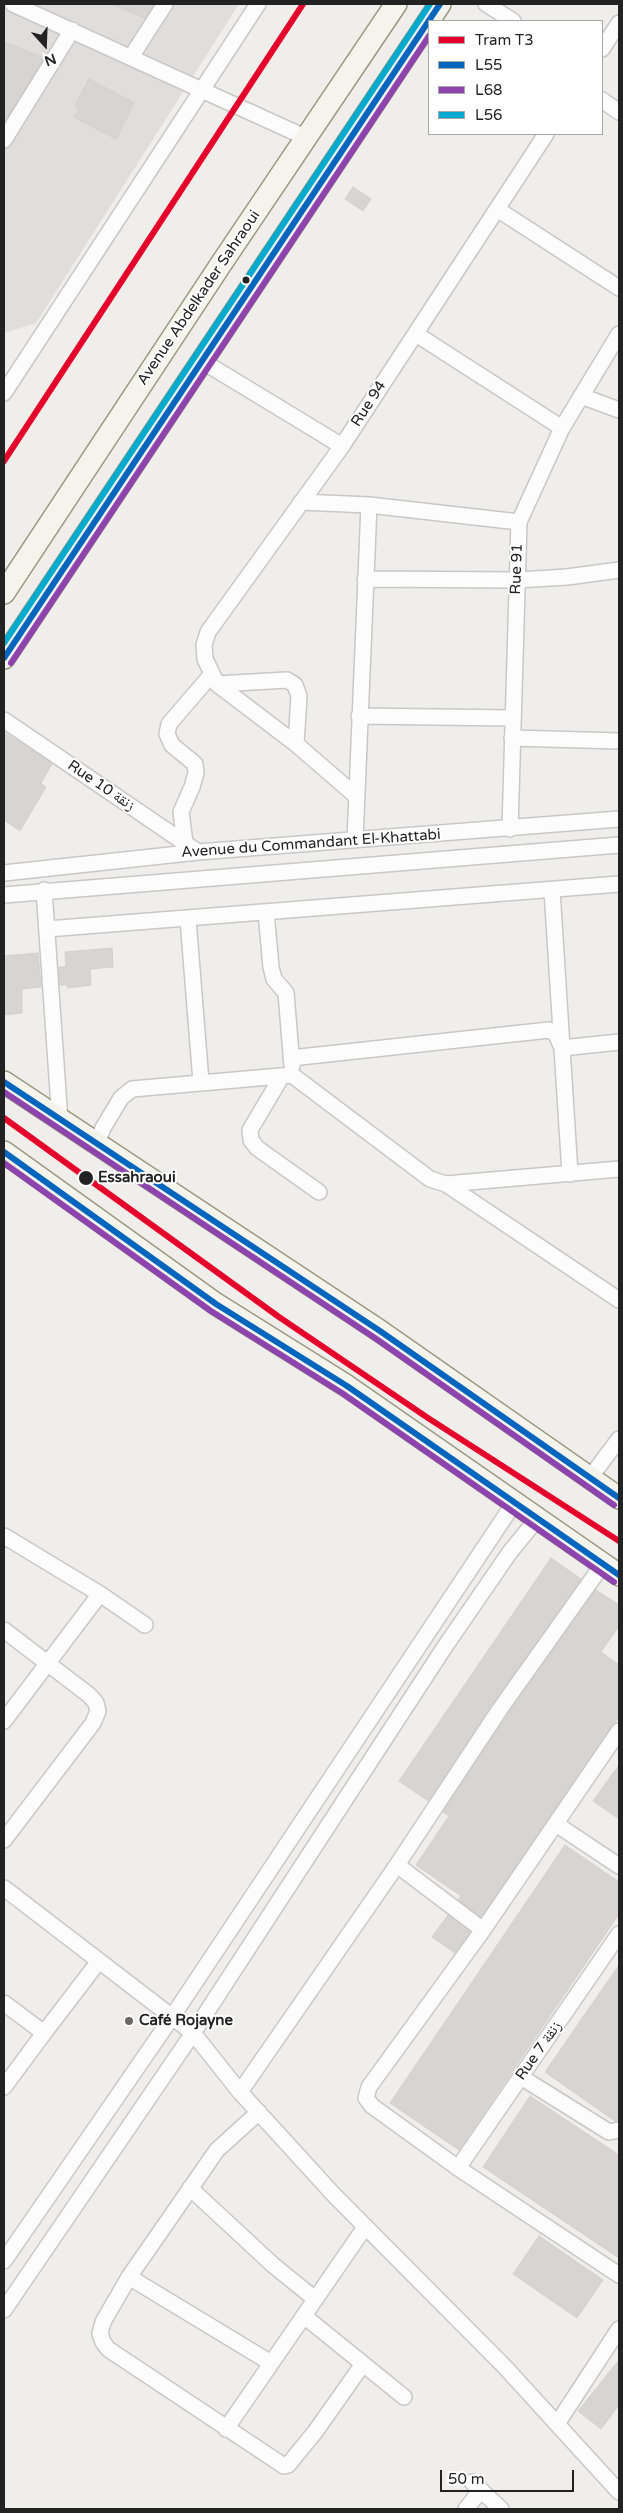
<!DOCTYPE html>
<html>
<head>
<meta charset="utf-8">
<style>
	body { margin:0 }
	#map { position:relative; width:623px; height:2513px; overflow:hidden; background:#f0eeeb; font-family:"Varela Round",sans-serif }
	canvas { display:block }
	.frame { position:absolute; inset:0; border:5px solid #222; pointer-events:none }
	.legend { position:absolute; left:428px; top:20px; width:175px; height:115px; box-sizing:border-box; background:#fff; border:1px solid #a7a7a7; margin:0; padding:6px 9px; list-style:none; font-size:15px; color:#222 }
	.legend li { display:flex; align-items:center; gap:10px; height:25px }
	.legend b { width:25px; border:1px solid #a7a7a7 }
	.north { position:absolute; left:20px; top:20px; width:50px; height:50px; -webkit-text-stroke:4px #fff; paint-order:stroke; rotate:160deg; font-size:14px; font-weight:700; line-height:20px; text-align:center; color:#222 }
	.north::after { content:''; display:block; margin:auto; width:18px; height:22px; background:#222; clip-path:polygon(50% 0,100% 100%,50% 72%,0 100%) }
	.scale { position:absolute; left:440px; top:2470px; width:134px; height:22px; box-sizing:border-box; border:2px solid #222; border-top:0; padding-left:6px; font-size:15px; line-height:18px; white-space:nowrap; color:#222; -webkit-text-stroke:4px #fff; paint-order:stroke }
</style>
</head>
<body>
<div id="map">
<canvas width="623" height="2513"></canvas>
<div class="frame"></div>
<ul class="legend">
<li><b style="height:6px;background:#e4002b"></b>Tram T3</li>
<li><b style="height:6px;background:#0065bd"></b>L55</li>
<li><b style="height:6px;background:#8e44ad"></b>L68</li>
<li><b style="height:6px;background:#00a9ce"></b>L56</li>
</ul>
<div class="north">N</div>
<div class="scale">50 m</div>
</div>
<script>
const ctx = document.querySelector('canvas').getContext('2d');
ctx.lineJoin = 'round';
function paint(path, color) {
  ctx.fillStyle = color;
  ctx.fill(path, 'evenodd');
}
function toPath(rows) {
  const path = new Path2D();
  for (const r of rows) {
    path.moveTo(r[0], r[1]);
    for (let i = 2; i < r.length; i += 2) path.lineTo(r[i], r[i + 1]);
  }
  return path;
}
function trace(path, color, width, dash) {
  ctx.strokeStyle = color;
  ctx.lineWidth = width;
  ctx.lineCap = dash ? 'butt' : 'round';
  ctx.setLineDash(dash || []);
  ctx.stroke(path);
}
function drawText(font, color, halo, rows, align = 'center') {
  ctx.font = font + ' "Varela Round","Noto Naskh Arabic",sans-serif';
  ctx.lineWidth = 4;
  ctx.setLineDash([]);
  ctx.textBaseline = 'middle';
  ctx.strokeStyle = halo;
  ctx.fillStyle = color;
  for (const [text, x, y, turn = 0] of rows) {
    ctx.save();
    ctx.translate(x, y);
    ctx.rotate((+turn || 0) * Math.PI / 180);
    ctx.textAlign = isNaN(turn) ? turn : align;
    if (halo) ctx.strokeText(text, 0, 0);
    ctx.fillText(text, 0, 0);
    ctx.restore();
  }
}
const residential = toPath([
	[4,4,239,4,36,323,4,333]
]);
const building = toPath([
	[112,4,154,4,145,18,112,4],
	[4,42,44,58,4,123,4,42],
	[89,79,134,103,116,139,74,117,79,108,75,106,89,79],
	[353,187,371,199,363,211,345,199,353,187],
	[4,732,52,764,41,783,46,787,20,831,4,820,4,732],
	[112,948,113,967,90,969,91,985,68,988,67,985,60,985,59,967,66,967,65,952,112,948],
	[38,953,41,987,22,989,22,1013,4,1015,4,956,38,953],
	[551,1558,581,1579,492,1704,428,1801,399,1781,551,1558],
	[596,1590,619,1605,619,1626,601,1652,619,1665,619,1717,481,1917,458,1900,461,1896,416,1865,449,1816,443,1812,508,1714,596,1590],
	[619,1765,619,1819,593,1801,619,1765],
	[565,1845,619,1882,619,1914,459,2150,390,2103,565,1845],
	[448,1915,470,1932,455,1953,432,1937,448,1915],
	[619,1965,619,2121,615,2121,545,2072,619,1965],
	[530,2096,619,2155,619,2258,483,2167,530,2096],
	[539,2236,603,2280,577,2318,513,2274,539,2236],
	[619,2360,619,2405,601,2429,578,2411,619,2360]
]);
const street = toPath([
	[13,4,307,138],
	[486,4,513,21],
	[602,49,619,23],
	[131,57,165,4],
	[602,100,619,112],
	[4,140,72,30],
	[497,209,619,288],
	[416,334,562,428],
	[202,361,342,446],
	[4,393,258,4],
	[581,396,619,410],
	[301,502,369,505,519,522],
	[365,579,517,580,567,577,619,570],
	[217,684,287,680,295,685,299,696,296,744],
	[359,716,512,718],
	[4,720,198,852],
	[512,738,619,741],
	[356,796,296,744,217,684,205,659,204,645,208,632,342,446,546,134],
	[510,829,519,522,562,428,619,334],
	[355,840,369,505],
	[185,843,181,812,192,787,196,773,195,764,172,745,167,734,169,724,212,674],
	[4,873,198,852,619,819],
	[44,890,60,1121],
	[552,890,570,1174],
	[4,895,619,845],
	[266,912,271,967,274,979,286,993,292,1066],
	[188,919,201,1082],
	[47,929,619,884],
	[291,1058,549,1030,556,1034,562,1048,619,1042],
	[282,1076,250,1130,251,1140,257,1148,319,1192],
	[96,1145,103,1128,121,1098,132,1089,292,1075,430,1179,446,1184,619,1169],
	[446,1184,619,1300],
	[589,1479,619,1439],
	[4,1536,100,1594,145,1625],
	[4,1630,89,1695,96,1703,98,1711,93,1723,4,1840],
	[4,1721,100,1594],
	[619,1731,483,1930,369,2087,366,2098,372,2106,458,2168,619,2275],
	[556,1824,619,1866],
	[397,1865,483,1930],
	[4,1888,193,2033,240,2092,334,2195,504,2366,619,2492],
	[4,2003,44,2033,99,1961],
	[521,2077,609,2132,619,2130],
	[4,2087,44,2033],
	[240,2092,397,1865,500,1709,603,1564],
	[259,2112,217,2150,129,2277,103,2322,100,2334,103,2342,108,2349,284,2466,288,2465,315,2432,363,2364],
	[458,2168,619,1934],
	[190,2188,273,2265,315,2299],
	[4,2261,172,2017,514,1503],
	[129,2277,271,2363],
	[4,2310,193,2033,444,1648,510,1552,537,1519],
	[304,2316,404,2397],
	[557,2424,619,2329],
	[226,2429,365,2227],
	[472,2482,501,2509],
	[466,2509,481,2490]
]);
const secondary = toPath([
	[4,593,221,264,396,4],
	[4,658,440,4],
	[4,1082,380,1331,619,1498],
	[4,1152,216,1304,347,1386,619,1575]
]);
const bus1 = toPath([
	[4,658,440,4],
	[4,1082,380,1331,619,1498],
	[4,1152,216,1304,347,1386,619,1575]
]);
const bus2 = toPath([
	[11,663,429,36],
	[4,1092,375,1338,614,1505],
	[4,1163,211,1311,342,1393,614,1582]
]);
const bus3 = toPath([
	[4,643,430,4]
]);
const tram1 = toPath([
	[4,461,303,4],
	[4,1118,279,1317,428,1418,619,1541]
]);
const markers = [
	[246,280,4.5,"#222"],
	[86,1178,8,"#222"],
	[129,2021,5,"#6a6968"]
];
const streetNames = [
	["Avenue Abdelkader Sahraoui",199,298,-56],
	["Rue 94",369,404,-57],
	["Rue 91",517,569,-88],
	["Rue 10 زنقة",101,786,34],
	["Avenue du Commandant El-Khattabi",311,844,-4],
	["Rue 7 زنقة",539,2051,-55]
];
const stopNames = [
	["Essahraoui",98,1178]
];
const poiNames = [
	["Café Rojayne",139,2021]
];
paint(residential, '#dfdedc');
paint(building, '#d7d4d2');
trace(building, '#d3d0cc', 1);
trace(street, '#c9c8c7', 18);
trace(secondary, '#999a82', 24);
trace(street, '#fdfcfc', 15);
trace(secondary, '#f4f4ed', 21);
trace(bus1, '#0065bd', 6);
trace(bus2, '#8e44ad', 6);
trace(bus3, '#00a9ce', 6);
trace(tram1, '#e4002b', 6);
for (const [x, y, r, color] of markers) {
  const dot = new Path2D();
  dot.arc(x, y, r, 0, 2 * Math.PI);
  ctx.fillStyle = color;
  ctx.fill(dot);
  trace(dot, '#fff', 2);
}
drawText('15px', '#222', '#fff', streetNames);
drawText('bold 15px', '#222', '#fff', stopNames, 'left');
drawText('bold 15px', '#222', '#fff', poiNames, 'left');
</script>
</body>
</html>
